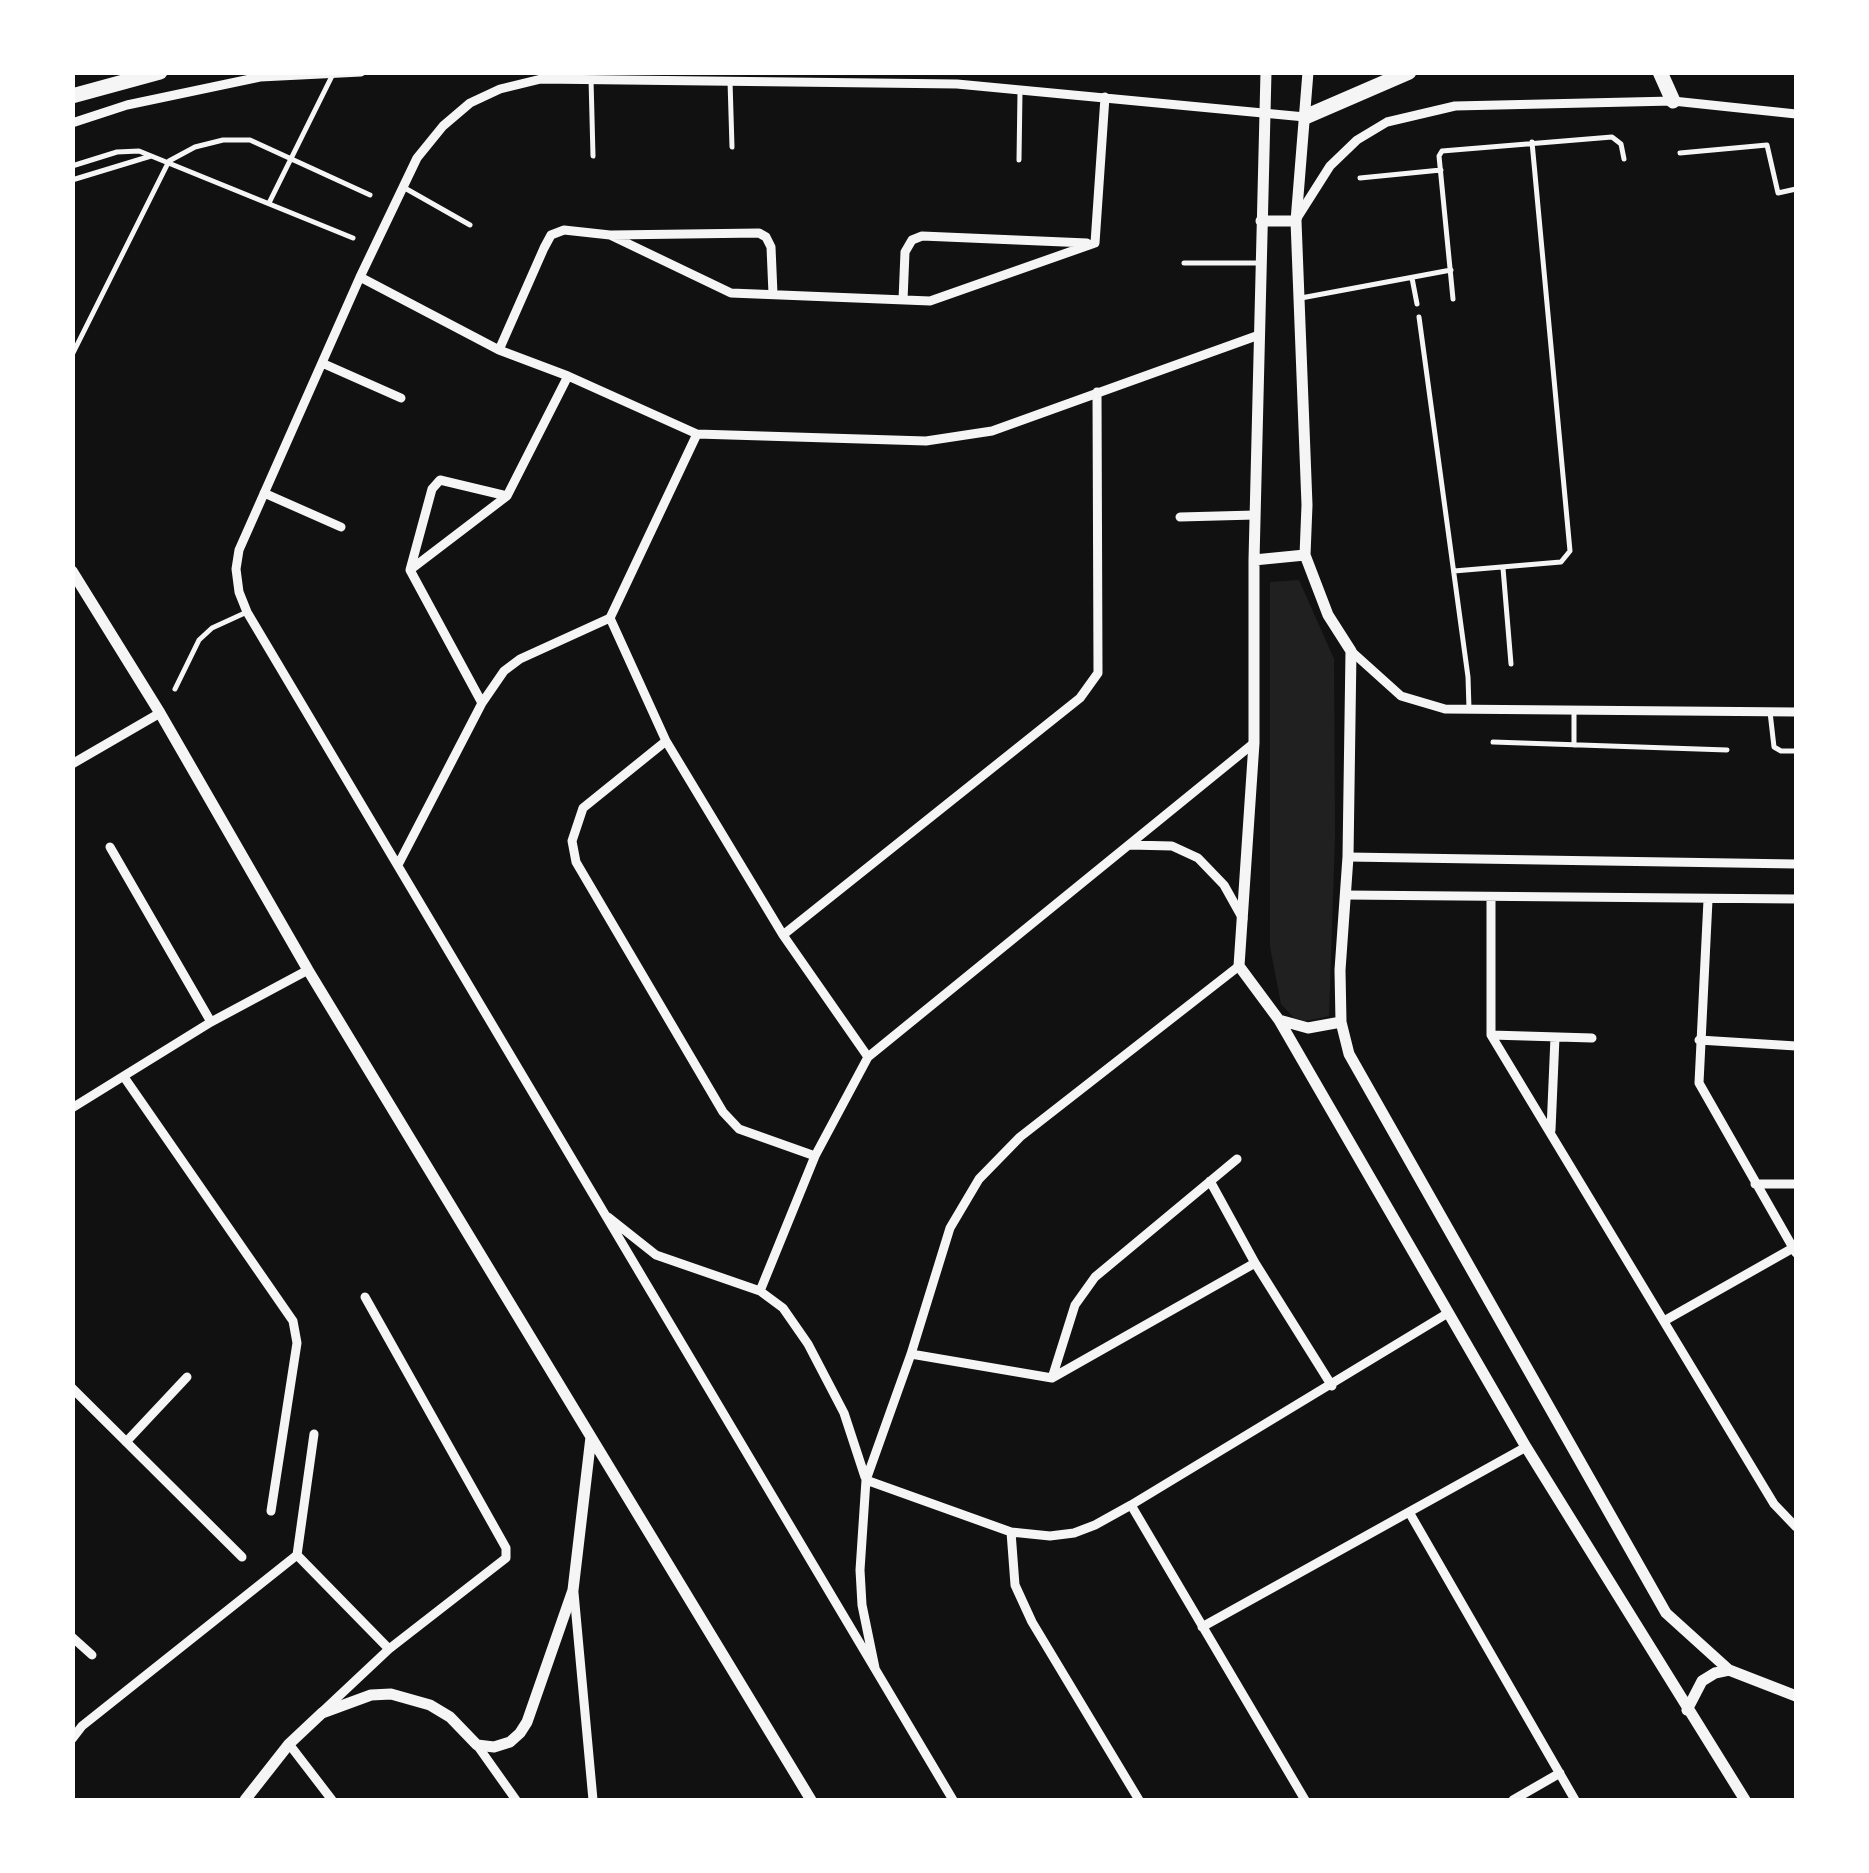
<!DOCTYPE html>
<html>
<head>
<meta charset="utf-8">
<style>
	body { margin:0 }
	#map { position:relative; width:1869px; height:1873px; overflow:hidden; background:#111; font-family:"Libre Baskerville",serif }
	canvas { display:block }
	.frame { position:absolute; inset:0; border:75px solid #fff; pointer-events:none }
</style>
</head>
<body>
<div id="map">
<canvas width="1869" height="1873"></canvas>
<div class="frame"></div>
</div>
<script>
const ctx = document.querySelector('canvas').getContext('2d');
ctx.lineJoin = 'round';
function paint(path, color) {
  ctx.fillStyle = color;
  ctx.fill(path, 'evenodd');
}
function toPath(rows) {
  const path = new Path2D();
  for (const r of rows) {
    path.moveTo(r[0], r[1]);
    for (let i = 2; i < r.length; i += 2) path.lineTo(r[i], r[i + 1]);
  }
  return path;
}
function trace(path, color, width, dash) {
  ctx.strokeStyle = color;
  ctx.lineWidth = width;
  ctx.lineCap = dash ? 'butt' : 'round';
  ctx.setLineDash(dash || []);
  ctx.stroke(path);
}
const green = toPath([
	[1299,580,1334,659,1335,836,1329,1016,1306,1021,1294,1018,1281,1004,1270,947,1270,582]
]);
const service = toPath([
	[591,79,593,156],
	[730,81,732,147],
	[1680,153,1767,145,1778,193,1796,189],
	[1019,160,1020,92],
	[72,166,117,152,139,151,353,238],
	[1360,178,1441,170],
	[72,180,151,156],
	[403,187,470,225],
	[269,203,332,76],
	[1184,263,1260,263],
	[1412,278,1417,304],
	[1301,298,1451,270],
	[1453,299,1439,156,1442,151,1612,137,1621,144,1624,159],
	[1419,317,1468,677,1469,709],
	[72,355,169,161,195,147,223,140,250,140,370,195],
	[1503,568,1511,664],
	[1454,571,1561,562,1570,551,1532,142],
	[175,689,199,640,212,628,247,612],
	[1770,712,1774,747,1781,751,1796,751],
	[1493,742,1727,750],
	[1574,745,1574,710]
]);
const minor = toPath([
	[72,123,127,105,260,77,361,72],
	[1297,218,1330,166,1357,140,1387,122,1455,106,1673,101,1796,114],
	[612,235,759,233,766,237,771,247,773,294],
	[1095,243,1105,97],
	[360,277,499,350,568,376,697,434,926,441,992,431,1259,335],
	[903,300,905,252,912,240,922,236,1087,243],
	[499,350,544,248,551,235,564,230,610,235,731,293,930,301,1095,243],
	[322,363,401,398],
	[264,493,341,527],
	[1180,517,1255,515],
	[410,570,507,496,568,376],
	[610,618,666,741,783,935,868,1057],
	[1351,651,1401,696,1445,709,1796,712],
	[482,703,410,570,432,489,440,480,507,496],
	[666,741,583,808,572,841,576,862,723,1112,739,1129,815,1156],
	[72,764,160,713],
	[1130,845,1172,846,1198,858,1224,885,1243,919],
	[110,847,211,1022],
	[1348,857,1796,864],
	[399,863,482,703,504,671,520,659,610,618,697,434],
	[1345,895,1796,899],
	[1491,897,1491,1035,1774,1504,1796,1527],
	[1708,900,1699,1083,1796,1253],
	[783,935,1080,698,1098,673,1097,392],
	[1491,1035,1592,1038],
	[1699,1040,1796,1046],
	[124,1077,293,1321,297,1343,271,1511],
	[72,1108,211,1022,308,970],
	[1551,1130,1555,1037],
	[1210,1181,1255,1263,1332,1386],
	[1755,1184,1796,1184],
	[608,1217,656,1255,760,1291,783,1308,808,1344,844,1413,865,1477],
	[760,1291,815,1156,868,1057,1254,743],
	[1664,1321,1793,1248],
	[911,1354,1052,1378,1255,1263],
	[1052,1378,1075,1305,1095,1277,1237,1159],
	[72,1388,242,1557],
	[126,1442,187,1377],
	[866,1480,1011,1532,1050,1536,1074,1533,1095,1525,1131,1505,1448,1313],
	[1131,1505,1305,1800],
	[1409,1512,1575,1800],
	[1011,1532,1015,1585,1032,1622,1139,1800],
	[297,1555,389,1649],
	[574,1593,593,1800],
	[1202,1627,1526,1447],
	[72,1637,92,1655],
	[875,1668,862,1605,860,1570,866,1480,911,1354,950,1228,979,1179,1020,1137,1239,966],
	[323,1711,389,1649,506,1558,506,1548,365,1297],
	[72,1739,82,1726,297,1555,314,1434],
	[289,1744,332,1800],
	[477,1745,516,1800],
	[953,1800,247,612,239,592,236,569,239,550,360,277,417,158,443,126,470,103,500,89,541,79,957,84,1305,117],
	[1513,1800,1560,1773]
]);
const tertiary = toPath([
	[1266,72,1254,560,1254,743,1239,966,1279,1020,1526,1447,1745,1800],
	[1308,72,1296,221,1307,505,1305,555,1328,615,1351,651,1348,857,1340,970,1341,1022,1349,1054,1666,1613,1729,1670,1796,1696],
	[1261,221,1296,221],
	[1254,560,1305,555],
	[72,571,160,713,308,970,811,1800],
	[1279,1020,1308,1028,1341,1022],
	[1687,1710,1702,1681,1715,1673,1729,1670],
	[245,1800,289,1744,322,1713,371,1695,391,1694,430,1705,450,1717,477,1745,494,1747,510,1742,520,1733,527,1722,573,1590,591,1437]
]);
const primary = toPath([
	[1660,72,1673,101],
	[72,96,160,72],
	[1305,117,1409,72]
]);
paint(green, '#202020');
trace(service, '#f5f5f5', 5);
trace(minor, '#f5f5f5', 9);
trace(tertiary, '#f5f5f5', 11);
trace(primary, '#f5f5f5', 15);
</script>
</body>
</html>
